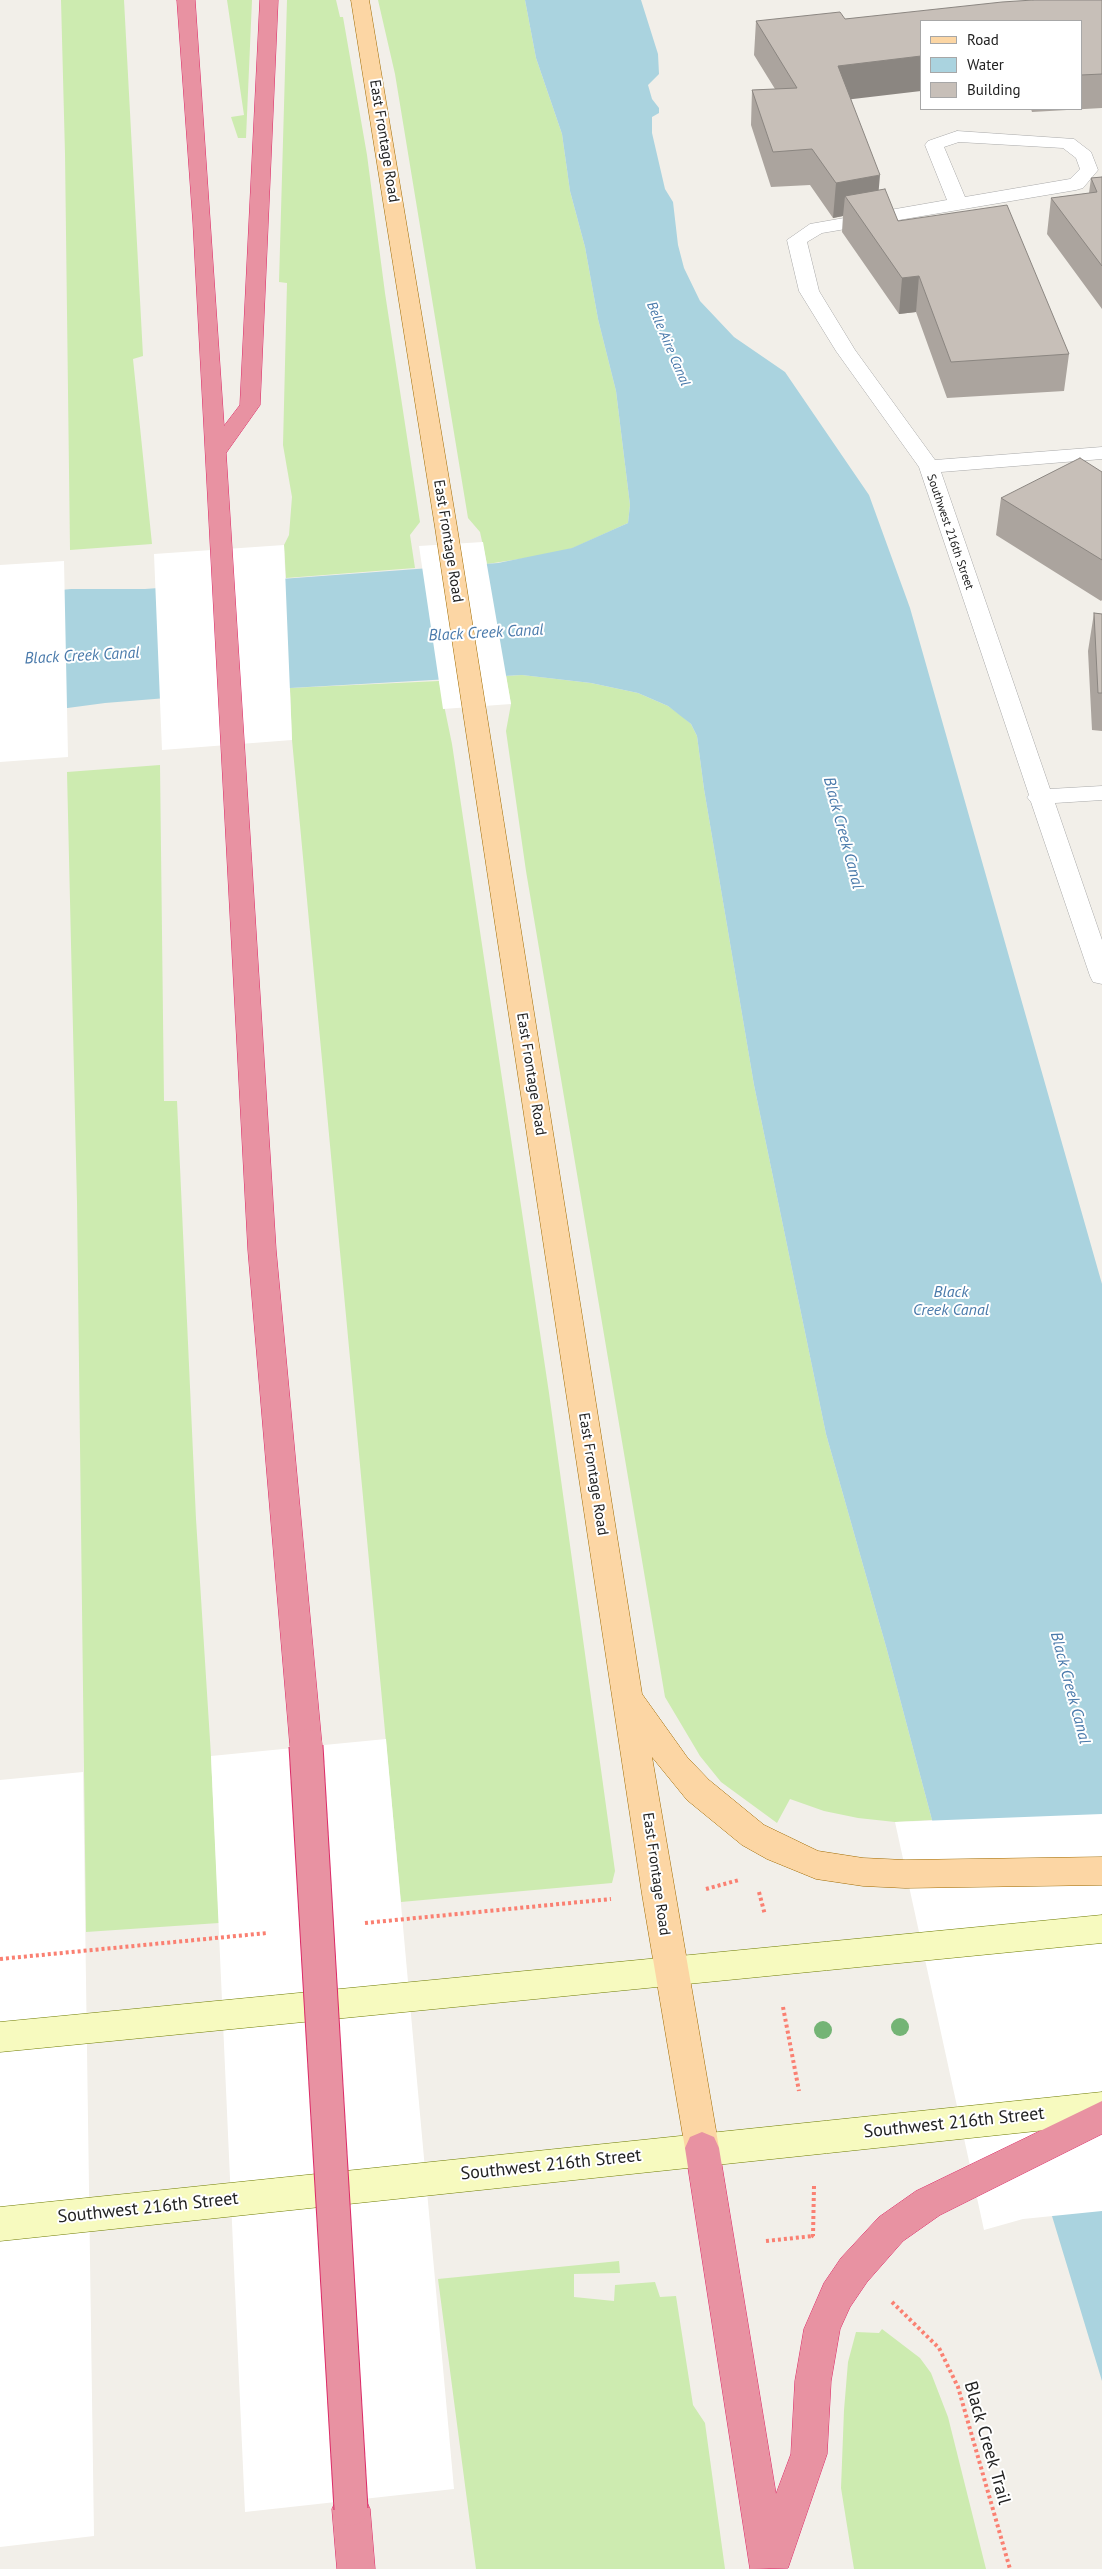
<!DOCTYPE html>
<html>
<head>
<meta charset="utf-8">
<style>
	body { margin:0 }
	#map { position:relative; width:1102px; height:2569px; overflow:hidden; background:#f2efe9; font-family:"PT Sans",sans-serif }
	canvas { display:block }
	.legend { position:absolute; left:920px; top:20px; width:162px; height:90px; box-sizing:border-box; background:#fff; border:1px solid #a7a7a7; margin:0; padding:6px 9px; list-style:none; font-size:15px; color:#222 }
	.legend li { display:flex; align-items:center; gap:10px; height:25px }
	.legend b { width:25px; border:1px solid #a7a7a7 }
</style>
</head>
<body>
<div id="map">
<canvas width="1102" height="2569"></canvas>
<ul class="legend">
<li><b style="height:6px;background:#fcd6a4"></b>Road</li>
<li><b style="height:14px;background:#aad3df"></b>Water</li>
<li><b style="height:14px;background:#c7bfb8"></b>Building</li>
</ul>
</div>
<script>
const ctx = document.querySelector('canvas').getContext('2d');
ctx.lineJoin = 'round';
function paint(path, color) {
  ctx.fillStyle = color;
  ctx.fill(path, 'evenodd');
}
function toPath(rows) {
  const path = new Path2D();
  for (const r of rows) {
    path.moveTo(r[0], r[1]);
    for (let i = 2; i < r.length; i += 2) path.lineTo(r[i], r[i + 1]);
  }
  return path;
}
function trace(path, color, width, dash) {
  ctx.strokeStyle = color;
  ctx.lineWidth = width;
  ctx.lineCap = dash ? 'butt' : 'round';
  ctx.setLineDash(dash || []);
  ctx.stroke(path);
}
function drawText(font, color, halo, rows, align = 'center') {
  ctx.font = font + ' "PT Sans",sans-serif';
  ctx.lineWidth = 4;
  ctx.setLineDash([]);
  ctx.textBaseline = 'middle';
  ctx.strokeStyle = halo;
  ctx.fillStyle = color;
  for (const [text, x, y, turn = 0] of rows) {
    ctx.save();
    ctx.translate(x, y);
    ctx.rotate((+turn || 0) * Math.PI / 180);
    ctx.textAlign = isNaN(turn) ? turn : align;
    if (halo) ctx.strokeText(text, 0, 0);
    ctx.fillText(text, 0, 0);
    ctx.restore();
  }
}
const grass = toPath([
	[61,0,124,0,143,356,133,359,152,544,70,550,65,154],
	[227,0,252,0,246,138,238,138,231,117,244,115],
	[287,0,336,0,340,17,343,17,367,155,385,293,420,522,410,535,415,568,286,578,284,545,289,535,292,497,283,445,287,283,279,282],
	[378,0,525,0,536,58,562,134,570,191,585,247,598,319,616,391,630,505,628,523,573,548,546,555,487,564,480,532,468,518,395,74],
	[522,675,591,683,638,693,668,706,682,716,691,724,697,736,704,789,754,1085,826,1434,887,1650,932,1820,895,1822,858,1818,824,1811,790,1799,777,1823,721,1782,700,1756,665,1697,526,871,506,731,511,704,506,676],
	[439,681,452,744,549,1393,615,1871,612,1883,401,1902,292,740,290,688],
	[160,765,164,1101,177,1101,196,1519,211,1756,219,1923,86,1932,77,1202,67,772],
	[619,2261,620,2273,574,2274,574,2297,614,2301,615,2285,655,2282,660,2297,676,2296,693,2405,705,2423,725,2569,476,2569,438,2279],
	[882,2329,920,2358,931,2373,948,2417,986,2569,854,2569,841,2488,844,2410,848,2362,856,2332,879,2333]
]);
const water = toPath([
	[525,0,641,0,658,54,659,74,648,85,652,99,659,108,659,113,652,117,652,133,665,189,673,202,678,245,684,268,700,301,734,337,785,372,869,495,910,608,1102,1284,1102,2381,932,1820,887,1650,826,1434,754,1085,704,789,697,736,691,724,668,706,638,693,591,683,522,675,290,688,105,703,0,717,0,596,71,589,145,589,498,563,572,548,628,523,630,505,616,391,598,319,585,247,570,191,562,134,536,58]
]);
const pier = toPath([
	[483,542,511,704,443,709,419,546],
	[284,545,292,740,162,750,154,554],
	[64,561,68,757,0,762,0,565],
	[386,1739,454,2489,245,2512,211,1756],
	[83,1772,94,2536,0,2547,0,1780],
	[1102,1814,1102,2211,1023,2219,984,2230,895,1822]
]);
const path = toPath([
	[706,1889,739,1880],
	[759,1892,765,1915],
	[365,1923,611,1899],
	[0,1959,267,1933],
	[783,2007,799,2091],
	[814,2186,813,2236,816,2238],
	[766,2241,813,2236],
	[892,2302,939,2348,958,2387,1010,2569]
]);
const minor = toPath([
	[957,131,1074,139,1091,152,1098,170,1083,188,1076,190,822,233,807,242,819,291,855,350,935,460,1102,447,1102,459,941,472,1050,789,1102,786,1102,800,1055,803,1102,940,1102,984,1093,982,1090,976,1031,802,1027,797,1029,795,919,467,836,351,799,291,787,240,810,224,947,200,925,145,928,141,957,131],
	[959,142,1063,148,1076,158,1080,169,1070,179,965,197,944,147,959,142]
]);
const secondary = toPath([
	[1102,1915,1102,1943,0,2052,0,2022,1102,1915],
	[1102,2092,1102,2124,0,2241,0,2207,1102,2092]
]);
const primary = toPath([
	[351,0,369,0,457,527,642,1694,687,1757,709,1780,764,1825,818,1851,863,1858,905,1860,1102,1857,1102,1885,905,1888,863,1886,816,1879,767,1859,742,1845,687,1800,652,1757,719,2148,714,2159,702,2164,690,2159,685,2148,642,1894,435,527,351,0]
]);
const motorway = toPath([
	[177,0,195,0,224,426,240,405,260,0,278,0,260,405,226,453,276,1250,322,1746,317,1755,306,1759,295,1755,290,1746,248,1250,193,222,177,0],
	[1102,2101,1102,2134,940,2215,903,2241,867,2282,850,2307,840,2329,831,2381,827,2454,788,2568,750,2569,685,2148,690,2137,702,2132,714,2137,719,2148,776,2494,791,2454,795,2381,804,2329,824,2283,841,2258,879,2217,916,2191,1102,2101],
	[351,2490,364,2496,370,2509,375,2569,337,2569,332,2509,338,2496,351,2490]
]);
const motorwayBridge = toPath([
	[306,1746,351,2509]
]);
const trees = [
	[900,2027],
	[823,2030]
];
const wall = toPath([
	[1102,0,1102,108,1032,112,1031,109,1081,109,1081,21,851,99,878,190,898,221,1069,354,1064,391,947,398,916,312,899,314,842,232,843,216,833,218,810,185,771,187,751,125,752,90,775,89,754,55,756,21,845,19],
	[1102,177,1102,309,1047,234,1051,198,1089,193,1091,178],
	[1102,472,1102,600,1101,601,996,535,1001,498],
	[1094,613,1102,614,1102,731,1092,730,1088,651]
]);
const shadedWall = toPath([
	[921,56,921,91,836,101,838,66],
	[880,175,877,210,845,196,843,216,833,218,836,183],
	[919,276,916,312,899,314,902,278]
]);
const building = toPath([
	[1033,0,1102,0,1102,74,1081,75,1081,21,921,21,921,56,838,66,880,175,836,183,812,149,773,152,752,90,797,88,756,21,840,12,845,19,1002,2,1033,0],
	[1102,177,1102,266,1051,198,1097,192,1091,178,1102,177],
	[885,189,898,221,1007,205,1069,354,951,362,919,276,902,278,845,196,885,189],
	[1080,458,1102,472,1102,560,1001,498,1080,458],
	[1094,613,1102,614,1102,693,1098,693,1094,613]
]);
const farStreetnames = [
	["Southwest 216th Street",950,532,71]
];
const farWaternames = [
	["Belle Aire Canal",668,344,67]
];
const streetNames = [
	["East Frontage Road",384,141,81],
	["East Frontage Road",448,541,81],
	["East Frontage Road",531,1074,81],
	["East Frontage Road",593,1474,81],
	["East Frontage Road",656,1874,82]
];
const waterNames = [
	["Black Creek Canal",486,633,-3],
	["Black Creek Canal",82,656,-3],
	["Black Creek Canal",843,833,75],
	["Black",951,1292],
	["Creek Canal",951,1310],
	["Black Creek Canal",1070,1688,75]
];
const nearStreetnames = [
	["Southwest 216th Street",954,2123,-6],
	["Southwest 216th Street",551,2165,-6],
	["Southwest 216th Street",148,2208,-6],
	["Black Creek Trail",987,2443,74]
];
paint(grass, '#cdebb0');
paint(water, '#aad3df');
paint(pier, '#fff');
trace(minor, '#a9a9a9', 1);
trace(secondary, '#707d05', 1);
trace(primary, '#a06b00', 1);
trace(motorway, '#dc2a67', 1);
trace(path, '#fa8072', 4, [3, 3]);
paint(minor, '#fff');
paint(secondary, '#f7fabf');
paint(primary, '#fcd6a4');
paint(motorway, '#e892a2');
trace(motorwayBridge, '#dc2a67', 35, []);
trace(motorwayBridge, '#e892a2', 33);
ctx.fillStyle = '#74b475';
for (const [x, y] of trees) {
  ctx.beginPath();
  ctx.arc(x, y, 9, 0, 2 * Math.PI);
  ctx.fill();
}
paint(wall, '#aba49e');
paint(shadedWall, '#8b8681');
paint(building, '#c7bfb8');
trace(building, '#8b8681', 1);
drawText('12px', '#222', '#fff', farStreetnames);
drawText('italic 14px', '#4a7aab', '#fff', farWaternames);
drawText('15px', '#222', '#fff', streetNames);
drawText('italic 16px', '#4a7aab', '#fff', waterNames);
drawText('18px', '#222', '#fff', nearStreetnames);
</script>
</body>
</html>
